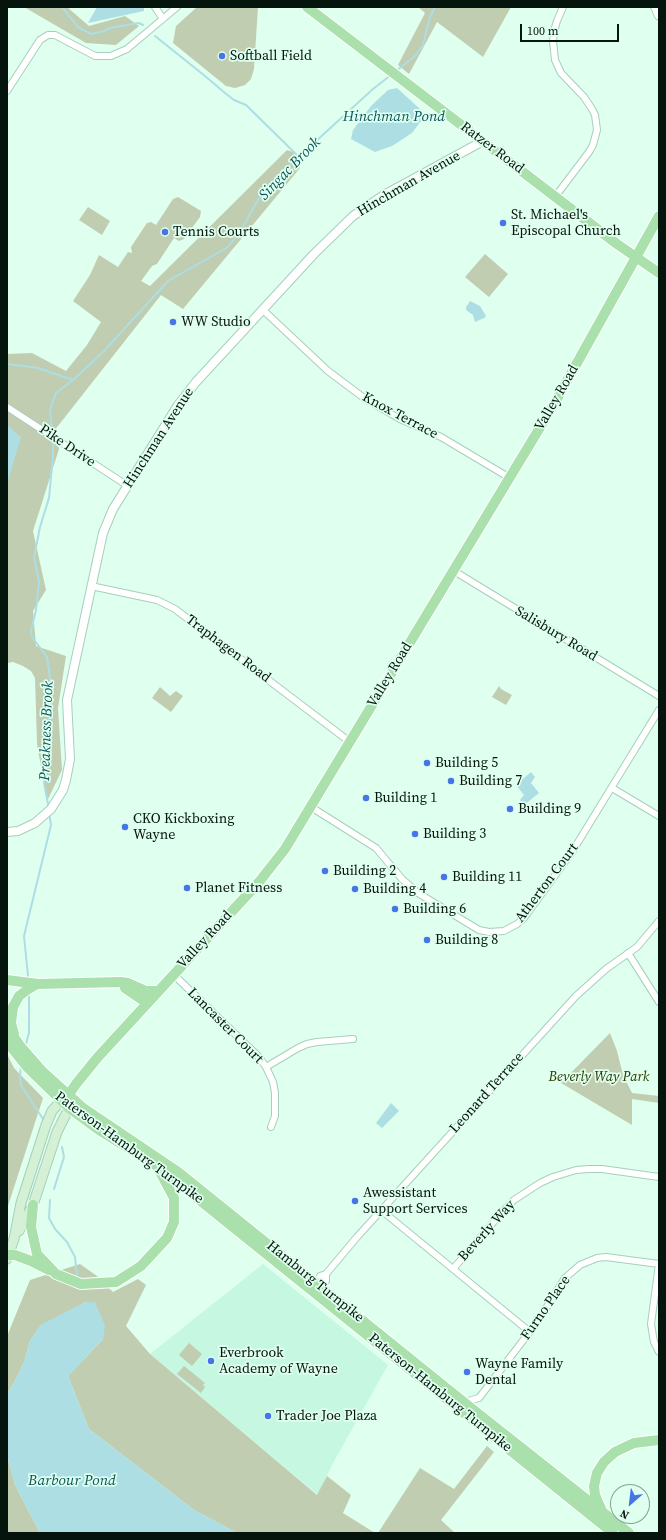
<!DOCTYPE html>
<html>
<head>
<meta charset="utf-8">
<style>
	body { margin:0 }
	#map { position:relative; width:666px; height:1540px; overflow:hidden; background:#dfffef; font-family:"Source Serif 4",serif }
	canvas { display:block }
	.frame { position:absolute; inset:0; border:8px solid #06140e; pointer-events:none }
	.north { position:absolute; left:610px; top:1484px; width:40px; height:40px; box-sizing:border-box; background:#dfffef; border:1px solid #88a195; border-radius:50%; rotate:208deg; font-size:11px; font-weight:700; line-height:16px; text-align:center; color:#06140e }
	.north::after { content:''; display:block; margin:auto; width:14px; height:18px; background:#4675e7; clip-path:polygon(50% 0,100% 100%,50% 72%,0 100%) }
	.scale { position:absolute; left:520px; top:24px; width:99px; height:18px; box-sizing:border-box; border:2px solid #06140e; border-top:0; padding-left:5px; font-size:12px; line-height:14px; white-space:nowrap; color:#06140e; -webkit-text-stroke:3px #dfffef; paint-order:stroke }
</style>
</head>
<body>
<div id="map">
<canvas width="666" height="1540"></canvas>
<div class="frame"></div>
<div class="north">N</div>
<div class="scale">100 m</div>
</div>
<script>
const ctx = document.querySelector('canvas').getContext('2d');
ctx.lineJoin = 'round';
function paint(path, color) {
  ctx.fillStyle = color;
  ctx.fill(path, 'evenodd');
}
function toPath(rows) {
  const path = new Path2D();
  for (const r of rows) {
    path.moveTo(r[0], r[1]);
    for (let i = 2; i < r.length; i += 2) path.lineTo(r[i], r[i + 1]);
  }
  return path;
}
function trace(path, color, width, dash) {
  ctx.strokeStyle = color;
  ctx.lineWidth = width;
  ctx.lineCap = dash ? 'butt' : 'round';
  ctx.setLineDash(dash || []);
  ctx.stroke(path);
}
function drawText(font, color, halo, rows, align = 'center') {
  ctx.font = font + ' "Source Serif 4",serif';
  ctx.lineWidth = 3.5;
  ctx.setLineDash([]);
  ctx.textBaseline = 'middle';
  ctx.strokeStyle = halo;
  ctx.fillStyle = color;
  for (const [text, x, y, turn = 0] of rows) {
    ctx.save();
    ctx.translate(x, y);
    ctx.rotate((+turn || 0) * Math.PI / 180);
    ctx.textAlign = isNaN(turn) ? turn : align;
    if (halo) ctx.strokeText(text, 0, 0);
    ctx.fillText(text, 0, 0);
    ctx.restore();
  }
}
const built = toPath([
	[263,1264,388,1365,332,1465,318,1495,150,1354]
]);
const green = toPath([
	[24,7,67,7,89,26,125,16,139,26,116,45,86,43],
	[197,7,258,7,254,69,251,79,245,85,235,88,226,86,173,43,176,26],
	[418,7,511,7,483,57,437,22,409,74,398,65,425,13],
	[287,150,293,152,300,168,183,309,161,295,54,431,59,449,33,531,46,590,33,611,36,646,66,656,58,708,62,770,47,801,37,744,35,678,31,671,23,666,13,662,7,663,7,354,32,353,66,371,87,345,101,322,73,301,90,275,99,255,118,267,128,252,132,253,131,247,147,223,151,222,156,225,173,199,178,197,201,211,200,217,184,239,179,241,174,238,157,264,152,266,141,281,150,286],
	[88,207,110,221,102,235,79,220],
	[485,254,508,274,489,297,465,277],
	[499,686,501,689,512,695,506,705,492,697],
	[160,687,170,696,176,691,183,696,171,712,152,698],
	[610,1033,617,1051,623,1075,632,1093,659,1096,659,1103,632,1099,632,1125,561,1083],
	[7,1054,14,1068,43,1098,7,1209],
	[80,1264,97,1276,113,1292,138,1279,146,1285,126,1326,150,1354,317,1495,327,1476,351,1495,343,1513,375,1533,237,1533,194,1510,89,1429,68,1376,103,1339,86,1302,40,1326,30,1341,24,1362,15,1381,7,1394,7,1336,30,1280],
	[189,1343,202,1354,192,1366,179,1355],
	[184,1366,205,1383,203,1385,205,1387,201,1393,177,1374],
	[487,1446,494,1452,441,1520,455,1533,378,1533,420,1468,454,1489],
	[7,1455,15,1485,40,1533,7,1533]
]);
const water = toPath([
	[97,7,144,7,144,11,88,23],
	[397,88,419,108,424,117,412,133,392,146,375,152,351,139,353,130,371,106,388,90],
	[470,301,480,306,486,316,484,318,475,322,473,315,466,310,466,307],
	[7,425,21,437,7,484],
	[531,772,535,777,531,783,539,793,524,805,520,800,524,795,516,785],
	[391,1103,399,1111,382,1128,376,1123],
	[86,1302,95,1302,105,1326,103,1339,68,1376,89,1429,194,1510,237,1533,40,1533,15,1485,7,1455,7,1394,15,1381,24,1362,30,1341,40,1325]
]);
const stream = toPath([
	[62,7,78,27,91,34,104,31,110,28,139,23,143,25],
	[155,36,205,76,225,93,234,100,246,105,299,157],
	[396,71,415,56,423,45,430,17,435,7],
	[7,364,38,368,73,380],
	[52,430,50,410,56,393,73,380,104,351,168,281,228,247,240,232,258,200,280,174,373,89,391,75],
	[49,809,44,783,51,684,47,657,32,637,31,631,36,610,39,582,34,557,40,527,49,498,53,456,53,443],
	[28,976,24,936,51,825,49,813],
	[25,1047,29,1033,29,993],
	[21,1065,20,1077,21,1085,43,1119],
	[54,1189,64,1157,62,1147],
	[50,1200,49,1218,55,1229,67,1242,75,1257,77,1276]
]);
const minor = toPath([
	[155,7,163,19],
	[654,7,658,16],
	[7,91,40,40,48,35,55,35,95,56,111,56,127,49,177,7],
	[555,197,589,152,593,145,597,130,595,115,592,109,584,97,561,73,555,60,553,41,554,31,557,21,563,7],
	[263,310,328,371,364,398,400,419,441,437,510,478],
	[7,407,128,486],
	[454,571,659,696],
	[91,586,157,600,175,609,350,742],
	[612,788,659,816],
	[311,807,376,848,402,879,418,893,479,930,489,932,504,931,517,924,524,918,572,852,659,710],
	[628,953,659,1002],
	[173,974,259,1057,266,1067,273,1082,275,1093,275,1116,271,1127],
	[266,1067,298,1048,307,1044,317,1042,353,1039],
	[381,1210,530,1332],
	[659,1264,651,1324,654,1342,659,1352],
	[453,1269,503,1211,514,1200,540,1183,553,1177,576,1170,589,1169,602,1169,659,1177],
	[326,1274,326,1281,318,1283,320,1276,326,1274,357,1237,576,996,606,969,637,947,659,921],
	[464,1402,479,1398,538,1321,565,1278,580,1265,597,1258,606,1257,659,1264]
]);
const tertiary = toPath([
	[7,832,18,831,35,823,51,809,63,790,66,780,70,759,67,700,103,533,113,509,178,405,196,382,314,254,353,216,384,195,483,141]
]);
const secondary = toPath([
	[19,1231,33,1205,57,1132,69,1108,68,1102],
	[7,1259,14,1239,21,1203,46,1125,52,1111,61,1101,67,1097]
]);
const primary = toPath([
	[307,7,617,244,659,273],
	[7,980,38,984,121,982,128,983,146,991,158,991],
	[125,988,147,1003],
	[7,1027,21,1047,43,1072,83,1108,178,1172,471,1408,629,1533],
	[14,1034,11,1023,13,1007,19,996,27,990,37,984],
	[7,1042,27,1067,69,1108,99,1130,154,1164,171,1177,613,1533],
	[68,1096,76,1084,98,1057,259,882,285,849,553,406,659,216],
	[33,1205,31,1227,37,1254,56,1274,81,1284,116,1282,141,1266,167,1238,174,1222,174,1198,160,1172],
	[9,1255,15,1255,31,1261,49,1270],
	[602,1511,595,1495,594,1486,597,1473,604,1462,615,1452,634,1443,659,1440]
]);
const markers = [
	[222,56,4,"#4675e7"],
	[503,223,4,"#4675e7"],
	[165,232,4,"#4675e7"],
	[173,322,4,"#4675e7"],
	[427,763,4,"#4675e7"],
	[451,781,4,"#4675e7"],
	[366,798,4,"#4675e7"],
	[510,809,4,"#4675e7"],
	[125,827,4,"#4675e7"],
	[415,834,4,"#4675e7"],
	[325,871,4,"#4675e7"],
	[444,877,4,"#4675e7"],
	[187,888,4,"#4675e7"],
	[355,889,4,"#4675e7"],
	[395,909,4,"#4675e7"],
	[427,940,4,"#4675e7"],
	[355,1201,4,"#4675e7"],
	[211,1361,4,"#4675e7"],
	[467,1372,4,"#4675e7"],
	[268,1416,4,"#4675e7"]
];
const poiNames = [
	["Softball Field",230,56],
	["St. Michael's",511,215],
	["Episcopal Church",511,231],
	["Tennis Courts",173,232],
	["WW Studio",181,322],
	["Building 5",435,763],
	["Building 7",459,781],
	["Building 1",374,798],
	["Building 9",518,809],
	["CKO Kickboxing",133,819],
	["Wayne",133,835],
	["Building 3",423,834],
	["Building 2",333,871],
	["Building 11",452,877],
	["Planet Fitness",195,888],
	["Building 4",363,889],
	["Building 6",403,909],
	["Building 8",435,940],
	["Awessistant",363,1193],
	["Support Services",363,1209],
	["Everbrook",219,1353],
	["Academy of Wayne",219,1369],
	["Wayne Family",475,1364],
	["Dental",475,1380],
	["Trader Joe Plaza",276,1416]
];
const streetNames = [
	["Ratzer Road",492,148,37],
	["Hinchman Avenue",409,184,-30],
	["Valley Road",557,398,-60],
	["Knox Terrace",400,416,28],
	["Hinchman Avenue",159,438,-57],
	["Pike Drive",67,446,34],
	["Salisbury Road",556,634,31],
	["Traphagen Road",228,649,37],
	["Valley Road",390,675,-59],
	["Atherton Court",547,883,-53],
	["Valley Road",205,940,-47],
	["Lancaster Court",225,1026,45],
	["Leonard Terrace",487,1093,-48],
	["Paterson-Hamburg Turnpike",129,1148,36],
	["Beverly Way",487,1231,-48],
	["Hamburg Turnpike",315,1282,39],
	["Furno Place",546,1308,-55],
	["Paterson-Hamburg Turnpike",440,1393,39]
];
const parkNames = [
	["Beverly Way Park",599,1077]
];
const waterNames = [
	["Hinchman Pond",394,117],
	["Singac Brook",290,169,-46],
	["Preakness Brook",47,731,-88],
	["Barbour Pond",72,1481]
];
paint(built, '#c6f7e0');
paint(green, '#c1cdb0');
paint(water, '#acdee4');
trace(stream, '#acdee4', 2);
trace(minor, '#a7cfbc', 8);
trace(tertiary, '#a7cfbc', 10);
trace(secondary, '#a7cfbc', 11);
trace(primary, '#fff', 12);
trace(minor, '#fff', 6);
trace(tertiary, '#fff', 8);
trace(secondary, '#d4f0d5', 9);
trace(primary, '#a9e0ab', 10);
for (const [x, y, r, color] of markers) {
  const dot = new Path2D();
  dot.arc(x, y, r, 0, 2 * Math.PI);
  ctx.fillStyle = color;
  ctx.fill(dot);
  trace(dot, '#dfffef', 1.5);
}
drawText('14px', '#06140e', '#dfffef', poiNames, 'left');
drawText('14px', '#06140e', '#dfffef', streetNames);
drawText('italic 14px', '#2c3c00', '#dfffef', parkNames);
drawText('italic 15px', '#0e565d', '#dfffef', waterNames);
</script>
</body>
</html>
